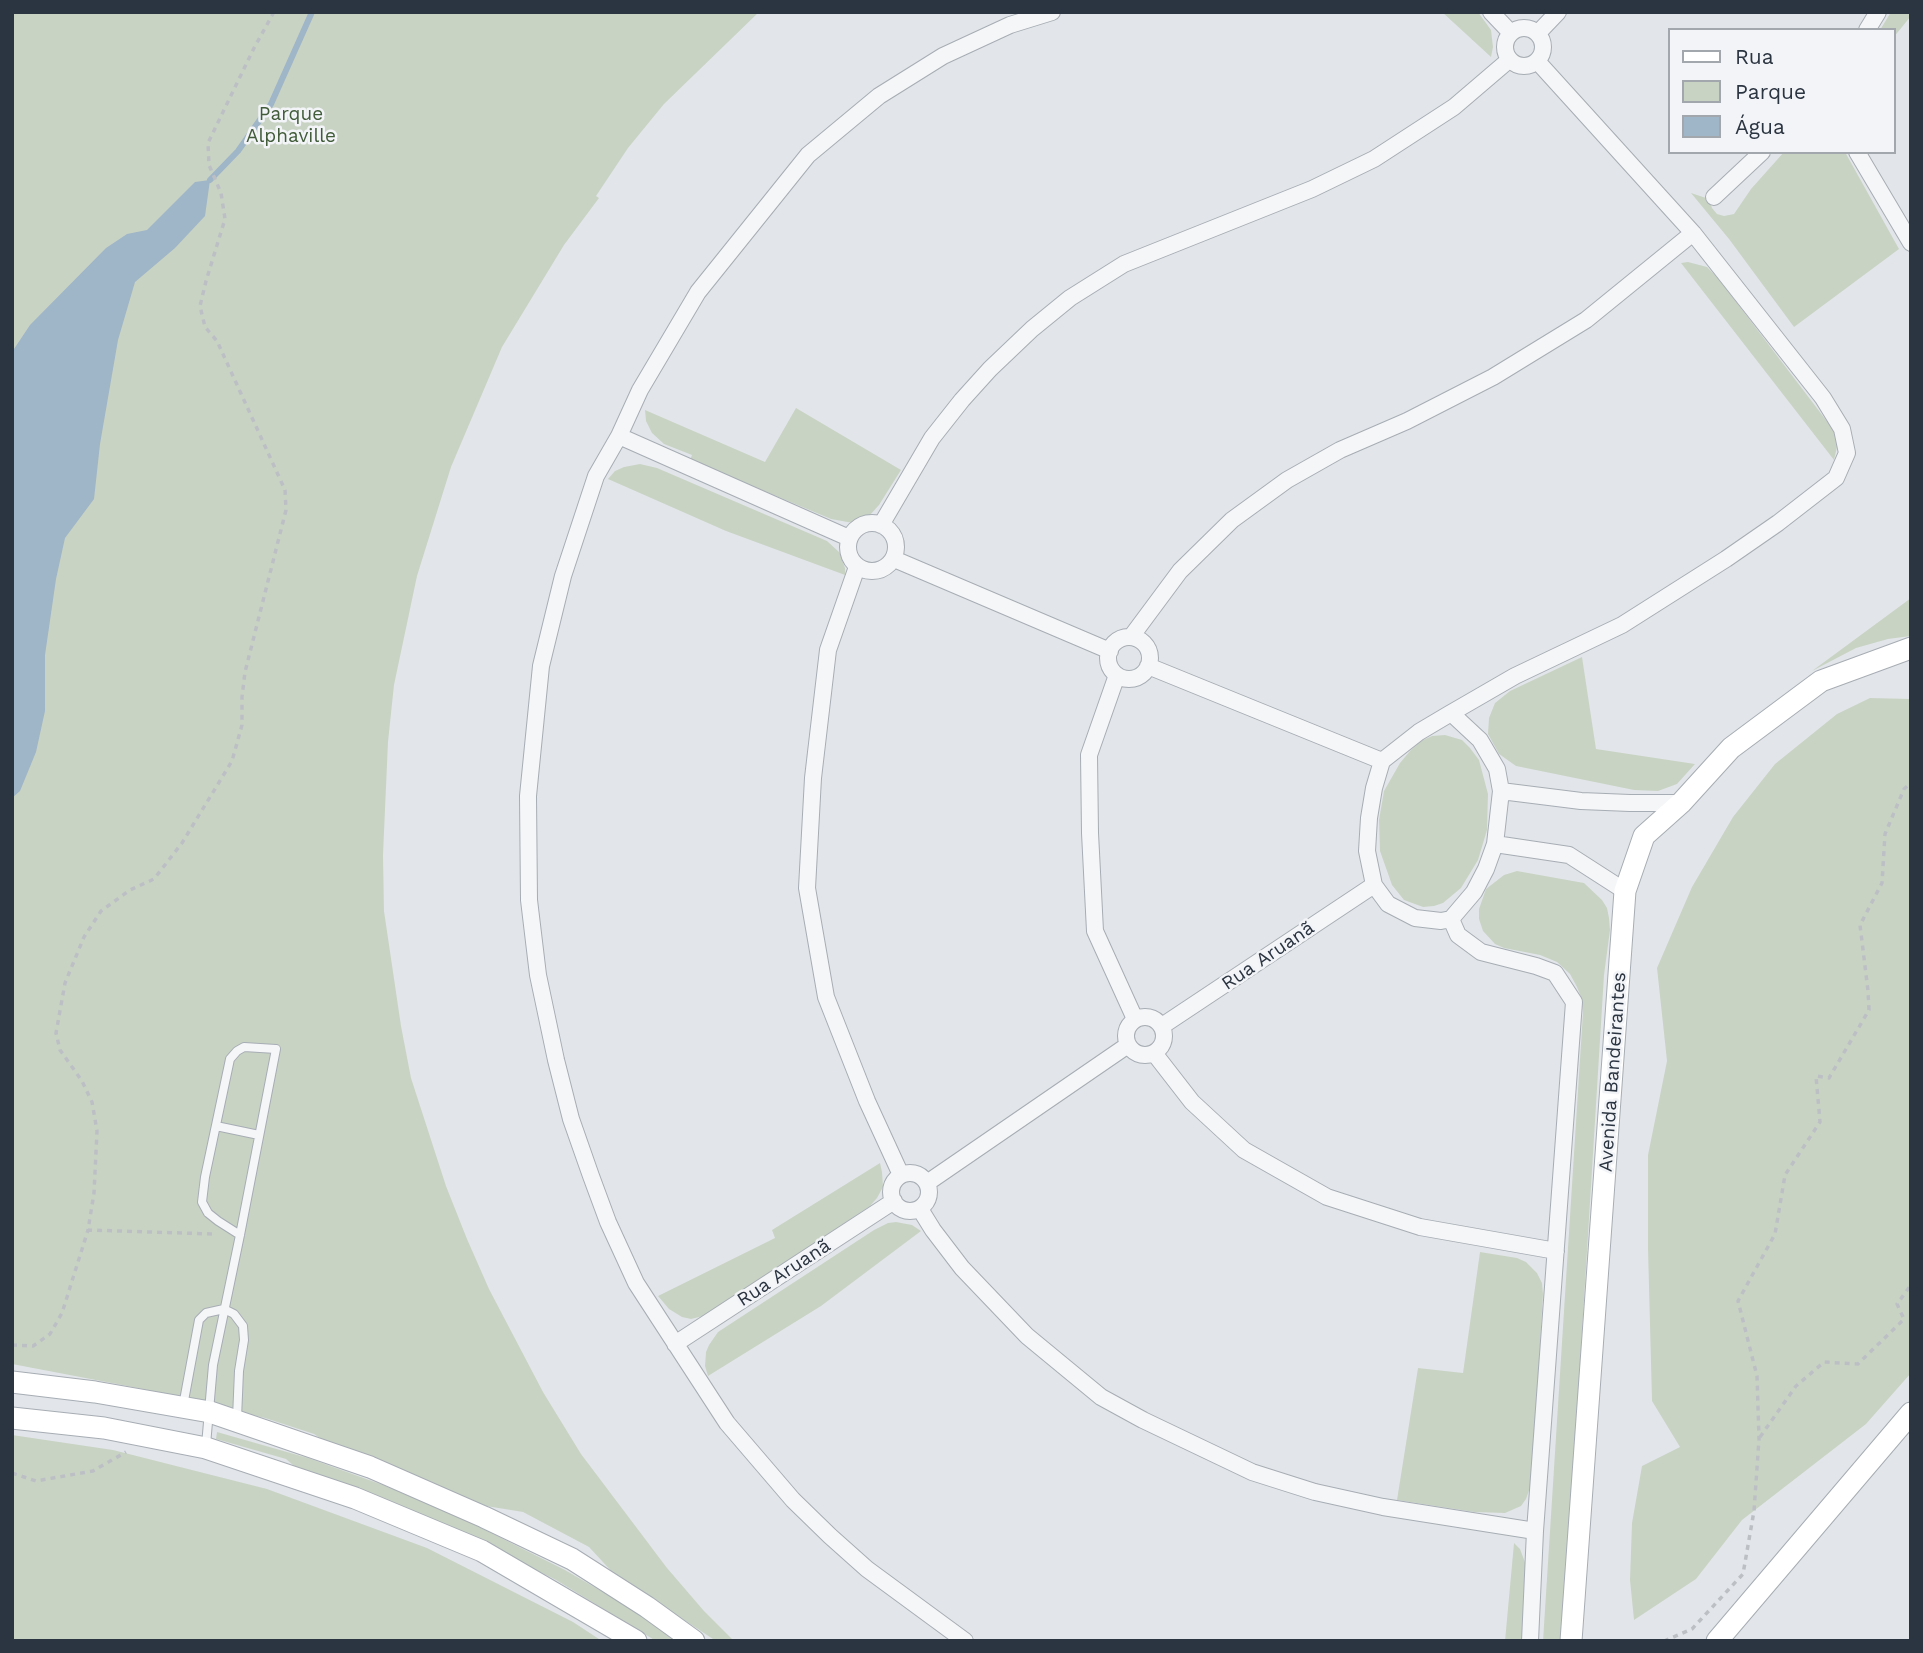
<!DOCTYPE html>
<html>
<head>
<meta charset="utf-8">
<style>
	body { margin:0 }
	#map { position:relative; width:1923px; height:1653px; overflow:hidden; background:#e2e6ea; font-family:"Work Sans",sans-serif }
	canvas { display:block }
	.frame { position:absolute; inset:0; border:14px solid #2b3441; pointer-events:none }
	.legend { position:absolute; left:1668px; top:28px; width:228px; height:126px; box-sizing:border-box; background:#f2f4f7; border:2px solid #a2a7ae; margin:0; padding:9px 12px; list-style:none; font-size:21px; color:#2b3441 }
	.legend li { display:flex; align-items:center; gap:14px; height:35px }
	.legend b { width:35px; border:2px solid #a2a7ae }
</style>
</head>
<body>
<div id="map">
<canvas width="1923" height="1653"></canvas>
<div class="frame"></div>
<ul class="legend">
<li><b style="height:9px;background:#fff"></b>Rua</li>
<li><b style="height:19px;background:#c9d3c4"></b>Parque</li>
<li><b style="height:19px;background:#9fb5c8"></b>Água</li>
</ul>
</div>
<script>
const ctx = document.querySelector('canvas').getContext('2d');
ctx.lineJoin = 'round';
function paint(path, color) {
  ctx.fillStyle = color;
  ctx.fill(path, 'evenodd');
}
function toPath(rows) {
  const path = new Path2D();
  for (const r of rows) {
    if (r.length === 3) {
      path.moveTo(r[0] + r[2], r[1]);
      path.arc(r[0], r[1], r[2], 0, 2 * Math.PI);
      continue;
    }
    path.moveTo(r[0], r[1]);
    for (let i = 2; i < r.length; i += 2) path.lineTo(r[i], r[i + 1]);
  }
  return path;
}
function trace(path, color, width, dash) {
  ctx.strokeStyle = color;
  ctx.lineWidth = width;
  ctx.lineCap = dash ? 'butt' : 'round';
  ctx.setLineDash(dash || []);
  ctx.stroke(path);
}
function drawText(font, color, halo, rows, align = 'center') {
  ctx.font = font + ' "Work Sans",sans-serif';
  ctx.lineWidth = 5;
  ctx.setLineDash([]);
  ctx.textBaseline = 'middle';
  ctx.strokeStyle = halo;
  ctx.fillStyle = color;
  for (const [text, x, y, turn = 0] of rows) {
    ctx.save();
    ctx.translate(x, y);
    ctx.rotate((+turn || 0) * Math.PI / 180);
    ctx.textAlign = isNaN(turn) ? turn : align;
    if (halo) ctx.strokeText(text, 0, 0);
    ctx.fillText(text, 0, 0);
    ctx.restore();
  }
}
const green = toPath([
	[12,12,759,12,664,104,628,148,596,196,599,198,564,245,502,347,451,467,417,576,394,685,388,742,383,855,384,911,401,1026,411,1078,446,1186,467,1239,489,1289,543,1392,581,1454,667,1568,704,1611,734,1641,716,1641,614,1574,589,1547,523,1512,486,1506,332,1446,314,1434,265,1418,143,1389,12,1364],
	[1442,12,1478,12,1491,30,1493,47,1491,57],
	[1891,12,1911,12,1911,16,1893,38,1893,30,1880,30],
	[1784,152,1845,152,1899,249,1794,327,1729,239,1691,193,1709,199,1712,208,1717,214,1724,216,1734,214,1751,189],
	[1688,262,1707,267,1718,278,1832,428,1837,439,1837,447,1834,460,1681,263],
	[796,408,901,470,879,505,870,515,853,523,831,519,690,460,692,455,664,444,652,433,646,421,645,410,765,462],
	[640,464,657,468,827,541,839,552,845,568,845,575,726,531,608,479,615,471,624,467],
	[1911,598,1911,636,1888,639,1856,648,1812,671],
	[1582,657,1596,749,1695,764,1677,784,1658,791,1634,790,1516,766,1499,754,1488,734,1489,718,1495,703,1510,691],
	[1870,698,1911,699,1911,1373,1866,1424,1742,1520,1696,1579,1634,1620,1630,1580,1632,1523,1642,1466,1680,1447,1652,1401,1648,1249,1648,1155,1667,1061,1657,968,1692,887,1733,817,1775,764,1837,714],
	[1445,735,1462,740,1470,748,1479,760,1488,794,1487,830,1478,860,1461,888,1443,903,1434,906,1423,907,1404,900,1392,885,1380,851,1379,820,1384,791,1400,763,1410,751,1421,741,1432,736],
	[1517,871,1584,883,1602,900,1607,908,1609,918,1610,930,1604,975,1563,1641,1543,1641,1583,1012,1581,997,1577,987,1570,974,1557,962,1540,955,1504,948,1495,944,1483,931,1479,919,1479,909,1486,889,1504,875],
	[880,1163,882,1172,883,1187,877,1198,870,1206,707,1315,691,1319,682,1317,669,1309,658,1296,775,1238,772,1230],
	[896,1222,912,1225,921,1231,821,1306,708,1376,705,1366,706,1352,709,1345,718,1332,874,1230,888,1223],
	[1480,1252,1517,1258,1526,1262,1537,1273,1542,1283,1543,1294,1532,1482,1526,1499,1521,1506,1505,1513,1474,1512,1397,1500,1418,1368,1463,1373],
	[217,1432,308,1458,383,1485,459,1517,565,1570,632,1609,680,1641,656,1641,556,1580,468,1536,301,1472,286,1459,216,1439],
	[12,1435,113,1450,267,1489,427,1548,573,1622,602,1641,12,1641],
	[1514,1543,1520,1549,1526,1565,1522,1641,1505,1641]
]);
const water = toPath([
	[210,180,205,216,175,248,135,282,118,340,100,444,94,499,65,538,56,579,45,655,45,711,36,752,20,791,12,798,12,352,30,325,106,248,127,234,147,230,195,182]
]);
const stream = toPath([
	[210,180,238,151,271,104,312,12]
]);
const path = toPath([
	[212,1234,88,1230,94,1193,97,1131,92,1102,82,1081,60,1050,56,1033,65,983,84,937,101,911,130,890,154,879,182,843,232,761,242,725,242,697,245,672,286,510,285,490,217,341,205,327,200,306,206,281,225,219,221,193,209,165,208,143,254,48,274,12],
	[12,1345,33,1346,50,1334,62,1313,88,1230],
	[1760,1437,1796,1386,1824,1362,1858,1364,1904,1319,1897,1304,1911,1285],
	[12,1473,36,1481,93,1471,126,1452],
	[1664,1641,1692,1629,1743,1574,1754,1511,1759,1439,1757,1376,1738,1301,1775,1234,1785,1175,1820,1122,1816,1076,1829,1078,1869,1010,1868,991,1860,925,1882,883,1885,834,1904,789,1911,783]
]);
const lane = toPath([
	[216,1126,259,1135],
	[183,1406,199,1320,206,1313,224,1309,234,1314,243,1326,244,1340,239,1371,237,1418],
	[206,1445,213,1365,240,1235,276,1049,244,1047,237,1051,230,1059,205,1177,202,1202,208,1213,218,1221,240,1235]
]);
const street = toPath([
	[1491,12,1510,32],
	[1524,47,19],
	[1867,30,1878,12],
	[1538,33,1558,12],
	[1857,152,1911,243],
	[1714,197,1762,152],
	[619,436,849,538],
	[872,547,24],
	[881,525,932,438,962,400,990,369,1032,329,1070,298,1124,264,1312,189,1374,159,1454,107,1509,60],
	[894,559,1110,651],
	[857,567,828,650,813,778,807,888,826,997,867,1101,901,1175],
	[1131,637,1180,571,1232,520,1287,480,1340,450,1407,421,1493,377,1586,320,1693,233],
	[1129,658,21],
	[1148,666,1382,761],
	[1117,675,1089,755,1090,833,1095,931,1135,1019],
	[1451,713,1515,676,1622,625,1726,559,1778,523,1836,478,1847,453,1842,429,1823,398,1693,233,1537,61],
	[1451,713,1480,740,1497,769,1501,791,1495,844,1486,869,1474,892,1451,919,1441,921,1415,918,1388,904,1374,885,1367,851,1369,818,1374,788,1382,761,1419,732,1451,713],
	[1501,791,1581,801,1630,803,1681,803],
	[1495,844,1569,855,1625,891],
	[1451,919,1458,935,1481,952,1536,966,1555,973,1574,1002,1535,1531,1530,1641],
	[1145,1036,19],
	[1162,1026,1374,885],
	[1154,1053,1192,1102,1244,1150,1327,1197,1420,1227,1556,1251],
	[910,1192,19],
	[927,1183,1128,1045],
	[920,1209,933,1230,962,1268,1027,1336,1101,1397,1143,1420,1252,1472,1315,1492,1383,1507,1535,1531],
	[675,1344,894,1201],
	[965,1641,867,1569,830,1536,793,1500,727,1423,636,1283,608,1222,591,1176,571,1119,556,1060,538,975,529,900,528,796,541,666,563,576,596,476,619,436,640,390,698,292,808,155,879,96,943,56,1010,25,1052,12]
]);
const secondary = toPath([
	[12,1382,95,1392,210,1412,370,1467,484,1517,572,1559,647,1607,694,1641],
	[12,1418,104,1428,206,1448,355,1498,482,1551,636,1641],
	[1571,1641,1625,891,1644,836,1681,803,1731,748,1821,681,1911,648],
	[1717,1641,1911,1413]
]);
const parkNames = [
	["Parque",291,114],
	["Alphaville",291,136]
];
const streetNames = [
	["Rua Aruanã",1268,956,-34],
	["Avenida Bandeirantes",1613,1072,-86],
	["Rua Aruanã",784,1273,-33]
];
paint(green, '#c9d3c4');
paint(water, '#9fb5c8');
trace(stream, '#9fb5c8', 6);
trace(lane, '#a7adb4', 10);
trace(street, '#a7adb4', 18);
trace(secondary, '#a7adb4', 23);
trace(path, '#bcc0c5', 3.5, [5, 5]);
trace(lane, '#f5f6f8', 8);
trace(street, '#f5f6f8', 16);
trace(secondary, '#fff', 21);
drawText('19px', '#415c39', '#f2f4f7', parkNames);
drawText('19px', '#2b3441', '#f2f4f7', streetNames);
</script>
</body>
</html>
